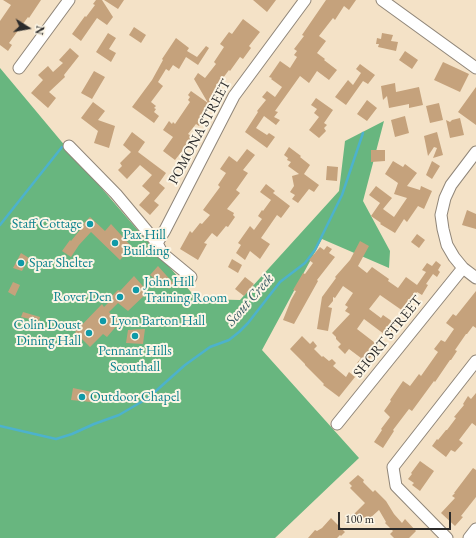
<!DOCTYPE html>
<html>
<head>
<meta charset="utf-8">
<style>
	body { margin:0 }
	#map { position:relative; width:476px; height:538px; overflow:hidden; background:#f4e2c7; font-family:"EB Garamond",serif }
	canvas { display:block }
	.north { position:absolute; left:8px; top:8px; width:40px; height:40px; -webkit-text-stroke:3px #fcf5e5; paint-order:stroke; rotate:101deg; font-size:11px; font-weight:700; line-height:16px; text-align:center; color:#2b2b2b }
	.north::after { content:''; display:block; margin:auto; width:14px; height:18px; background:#2b2b2b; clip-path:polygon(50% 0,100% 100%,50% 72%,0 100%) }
	.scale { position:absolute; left:338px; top:512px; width:113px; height:18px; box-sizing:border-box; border:2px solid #2b2b2b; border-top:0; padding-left:5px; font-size:12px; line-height:14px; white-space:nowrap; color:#2b2b2b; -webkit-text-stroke:3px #fcf5e5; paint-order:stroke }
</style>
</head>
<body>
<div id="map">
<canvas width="476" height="538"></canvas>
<div class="north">N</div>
<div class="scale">100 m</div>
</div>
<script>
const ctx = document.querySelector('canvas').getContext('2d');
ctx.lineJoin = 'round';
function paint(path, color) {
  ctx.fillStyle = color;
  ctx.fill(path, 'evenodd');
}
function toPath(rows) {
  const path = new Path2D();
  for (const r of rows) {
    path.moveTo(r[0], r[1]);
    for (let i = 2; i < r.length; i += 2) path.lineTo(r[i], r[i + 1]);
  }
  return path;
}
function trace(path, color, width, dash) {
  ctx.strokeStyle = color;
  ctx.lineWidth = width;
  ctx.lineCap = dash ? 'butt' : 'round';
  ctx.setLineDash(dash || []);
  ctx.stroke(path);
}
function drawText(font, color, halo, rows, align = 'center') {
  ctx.font = font + ' "EB Garamond",serif';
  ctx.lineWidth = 4;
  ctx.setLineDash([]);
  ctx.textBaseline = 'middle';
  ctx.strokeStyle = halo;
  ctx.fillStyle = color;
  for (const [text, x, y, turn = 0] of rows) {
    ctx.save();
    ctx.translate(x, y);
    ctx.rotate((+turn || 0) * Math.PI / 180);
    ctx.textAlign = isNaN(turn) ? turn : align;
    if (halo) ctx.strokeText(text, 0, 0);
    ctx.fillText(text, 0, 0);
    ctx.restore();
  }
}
const forest = toPath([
	[0,68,61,141,197,299,240,300,339,191,345,141,384,121,363,201,390,251,389,268,322,239,262,350,359,458,275,538,0,538]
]);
const stream = toPath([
	[0,225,62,147],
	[0,426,56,439,72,434,94,424,119,415,148,398,185,365,210,347,229,340,239,332,248,323,280,282,305,263,315,250,342,195,363,133]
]);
const building = toPath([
	[3,0,41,0,29,18,28,17,9,43,12,45,8,51,0,45,0,21,11,5],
	[96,0,102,0,113,17,107,25,97,18,81,41,72,34,85,16,86,17,95,5,93,4],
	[104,0,124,0,118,9],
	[253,0,276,0,267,12],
	[326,0,356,0,349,10,344,6,335,20,333,18,319,36,326,41,317,53,325,59,324,60,337,70,329,80,317,71,309,83,300,76,275,111,278,112,274,117,280,120,276,125,264,116,256,128,267,135,269,133,275,137,267,148,245,132,258,112,257,111,266,100,262,97,267,91,275,97,282,87,271,79,272,78,269,77,280,61,290,68,297,57,294,55,297,51,294,49,304,36,302,35],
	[243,19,260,32,249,46,251,48,243,59,240,57,230,71,229,70,217,86,220,88,209,104,210,106,202,118,204,119,199,126,196,124,188,134,193,137,175,160,163,151,173,137,163,130,169,121,172,124,173,122,175,124,190,102,188,100,190,97,188,95,191,91,208,103,194,79,198,73,205,78,216,64,214,62,224,47,220,44,229,32,232,34],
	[134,27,146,35,141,43,129,35],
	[108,33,116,38,109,49,116,53,111,62,96,52],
	[382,33,393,35,391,41,398,42,396,51,378,47,379,44,376,44,377,38,381,39],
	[176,38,189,48,187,51,197,57,206,46,209,48,198,65,186,57,179,69,173,65,169,71,166,69,158,82,163,86,151,102,156,106,154,108,156,109,154,112,159,116,154,123,132,107,152,80,163,60,162,59],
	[70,48,79,56,64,75,65,77,49,92,56,98,48,108,31,93,43,80,38,75,48,66,53,72,63,63,59,60],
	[405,51,418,60,412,69,399,60],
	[443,62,469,74,460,92,434,80],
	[360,64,375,75,368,84,363,81,346,105,335,97,348,80,353,85,361,73,356,69],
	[94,71,105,77,92,99,81,93],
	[395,83,396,92,419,87,423,105,409,108,409,104,389,108,387,96,383,100,381,86],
	[476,87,476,125,458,112],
	[316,98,333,110,324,123,327,125,324,128,326,131,319,138,309,130,319,117,314,113,317,109,311,105],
	[367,100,377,108,367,121,357,114],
	[93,102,105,111,98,120,115,126,109,148,94,143,98,131,81,118],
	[439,103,443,120,430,123,426,106],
	[405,116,409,133,395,137,391,120],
	[460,118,464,135,450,138,446,120,450,122,452,120],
	[132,132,145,142,138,152,166,173,159,183,165,188,154,201,159,205,150,215,139,205,150,193,142,186,152,175,140,165,127,179,118,170,122,166,120,163,131,152,123,145],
	[437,132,443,155,433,158,437,148,434,147,428,156,424,136],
	[289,147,301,156,300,157,310,165,304,174,319,185,314,192,309,189,298,203,292,199,295,195,290,192,294,186,292,176,299,174,288,166,291,162,287,160,288,158,284,155],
	[247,149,255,155,243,170,248,173,236,190,240,193,227,209,234,213,233,215,235,217,228,227,226,226,217,237,212,233,204,243,207,244,198,260,180,249,190,231,192,233,200,223,202,224,210,215,203,210,220,187,218,185,226,173,220,169,229,156,237,162],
	[371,150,385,150,385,161,371,162],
	[393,161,403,167,405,164,417,173,407,186,420,190,421,186,432,191,424,209,418,206,407,222,404,219,395,233,380,224,381,223,371,216,380,203,369,195,376,186,392,198,383,209,394,217,407,198,394,194,398,183,385,174],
	[432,161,440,166,432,179,426,175],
	[327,166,338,167,337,181,326,180],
	[266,184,275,191,273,193,290,206,281,218,277,215,261,238,270,244,260,259,250,251,245,260,236,253,241,245,238,243,250,226,254,230,262,219,258,216,262,210,263,211,271,200,260,192],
	[467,210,476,214,476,229,462,225],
	[90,217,105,231,111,224,132,247,120,260,91,232,79,245,71,257,62,251,70,240,71,241,84,225,83,224],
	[417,234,425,240,419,248,411,242],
	[360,241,369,246,358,266,367,273,372,267,389,279,388,281,398,288,406,277,417,285,426,272,422,270,427,263,432,266,436,261,441,265,438,270,440,272,437,277,433,274,426,284,428,285,422,295,417,292,403,311,380,295,369,309,381,318,383,315,396,324,388,337,364,319,357,329,379,346,363,367,357,363,361,358,349,349,345,354,338,347,341,344,336,339,336,337,332,333,350,314,345,311,348,307,345,305,353,293,343,286,335,298,333,297,333,301,328,307,332,308,328,331,317,329,322,297,336,278,335,277,350,260],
	[327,246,332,249,329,253,335,257,317,280,318,281,294,324,283,320,291,300,296,291,293,290,303,273,305,274,313,263,309,260,320,247,324,250],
	[21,253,29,258,22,271,13,268],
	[232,259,242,265,238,273,228,267],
	[158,266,174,284,169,289,158,278,156,280,150,275],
	[134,276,148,292,128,311,118,303,109,312,119,323,107,337,103,334,90,347,75,332,102,304,104,307,113,298,112,296,118,290,120,291],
	[245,277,254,284,244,296,235,289],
	[13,282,20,285,15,296,8,292],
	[476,291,476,328,473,326,467,334,466,334,455,350,457,351,451,360,450,360,435,382,434,381,412,411,409,409,393,430,394,431,383,448,374,442,382,430,381,429,390,417,384,411,391,401,390,400,403,381,410,386,419,374,421,376,438,352,434,349,441,340,445,342,454,329,446,323,453,314,456,316],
	[23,312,40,317,39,321,21,317],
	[145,329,143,344,126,343,128,330],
	[302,336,310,344,313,341,317,346,314,349,322,357,323,356,329,361,332,359,336,363,333,366,346,377,349,372,355,377,339,397,323,385,324,384,305,365,305,364,290,349],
	[73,388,92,392,91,402,71,400],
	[476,393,476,426,472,423,459,440,463,443,455,452,451,450,446,457,432,446,437,439,438,440,446,430,447,430,456,418,454,417,464,405,463,404,468,396,471,399],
	[420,461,434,471,420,491,412,485,414,483,408,479,412,474,411,473],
	[473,468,476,470,476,497,461,516,463,517,455,526,441,513,455,498,452,496,455,493,454,493],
	[358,475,364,480,363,482,373,492,375,490,386,501,394,514,402,523,405,519,416,531,409,538,394,538,390,534,393,531,385,523,386,522,379,510,369,519,367,519,361,517,359,519,354,514,365,503,350,488,352,486,349,483],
	[331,518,345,532,341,536,340,535,337,538,308,538,315,530,317,531,322,528]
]);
const minor = toPath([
	[382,0,476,68],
	[19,68,69,0],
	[69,146,116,194,157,243,162,253,191,277],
	[476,152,451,185,445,198,441,215,443,229,447,245,454,257,463,268,476,278],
	[157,243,165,230,234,96,305,0],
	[337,424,463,268],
	[447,538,396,486,393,467,476,361],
	[469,538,476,529]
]);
const markers = [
	[90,224,4,"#0f9aa8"],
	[115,243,4,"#0f9aa8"],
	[21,263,4,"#0f9aa8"],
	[136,290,4,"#0f9aa8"],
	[120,297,4,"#0f9aa8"],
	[103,321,4,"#0f9aa8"],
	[89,333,4,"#0f9aa8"],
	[135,336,4,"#0f9aa8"],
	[82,397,4,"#0f9aa8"]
];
const streetNames = [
	["POMONA STREET",200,132,-62],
	["SHORT STREET",388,337,-51]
];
const cultureNames = [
	["Staff Cottage",82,224,"right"],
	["Pax Hill",123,235],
	["Building",123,251],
	["Spar Shelter",29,263],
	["John Hill",144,282],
	["Training Room",144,298],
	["Rover Den",112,297,"right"],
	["Lyon Barton Hall",111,321],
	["Colin Doust",81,325,"right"],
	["Dining Hall",81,341,"right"],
	["Pennant Hills",135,351,"center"],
	["Scouthall",135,367,"center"],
	["Outdoor Chapel",90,397]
];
const waterNames = [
	["Scout Creek",250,300,-49]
];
paint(forest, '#68b67f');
trace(stream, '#4db2cc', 2.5);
paint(building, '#c5a27c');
trace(minor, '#908679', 13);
trace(minor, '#fff', 11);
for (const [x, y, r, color] of markers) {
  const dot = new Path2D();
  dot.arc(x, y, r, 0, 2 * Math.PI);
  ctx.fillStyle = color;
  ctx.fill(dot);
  trace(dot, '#fcf5e5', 1.5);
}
drawText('14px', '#2b2b2b', '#fcf5e5', streetNames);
drawText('14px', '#0d838f', '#fcf5e5', cultureNames, 'left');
drawText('italic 15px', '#375a63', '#fcf5e5', waterNames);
</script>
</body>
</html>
